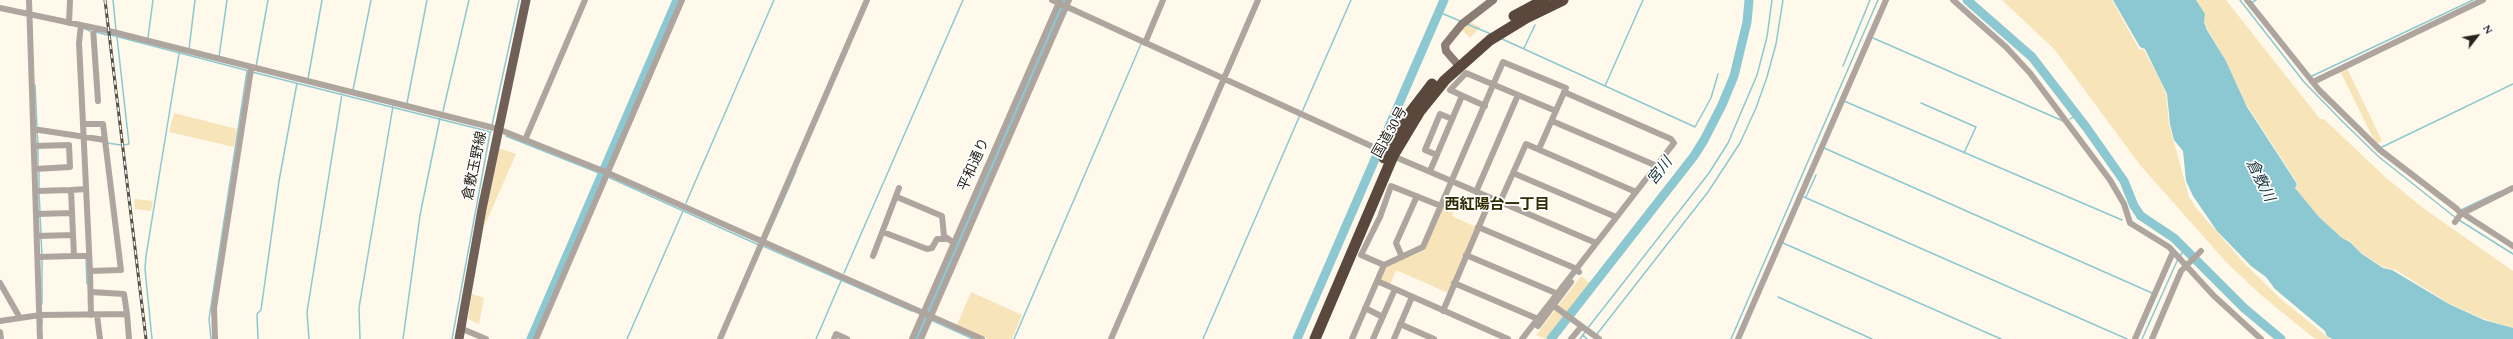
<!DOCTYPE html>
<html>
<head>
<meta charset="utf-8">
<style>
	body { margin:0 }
	#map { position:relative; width:2513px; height:339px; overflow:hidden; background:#fef9eb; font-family:Spectral,serif }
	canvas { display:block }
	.north { position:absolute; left:2457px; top:16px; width:40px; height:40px; -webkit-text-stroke:3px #fff; paint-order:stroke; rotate:59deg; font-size:11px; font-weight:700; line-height:16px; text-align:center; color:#27241c }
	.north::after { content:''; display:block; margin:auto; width:14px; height:18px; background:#27241c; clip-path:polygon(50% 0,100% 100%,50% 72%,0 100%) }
</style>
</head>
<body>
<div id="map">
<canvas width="2513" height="339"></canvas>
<div class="north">N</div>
</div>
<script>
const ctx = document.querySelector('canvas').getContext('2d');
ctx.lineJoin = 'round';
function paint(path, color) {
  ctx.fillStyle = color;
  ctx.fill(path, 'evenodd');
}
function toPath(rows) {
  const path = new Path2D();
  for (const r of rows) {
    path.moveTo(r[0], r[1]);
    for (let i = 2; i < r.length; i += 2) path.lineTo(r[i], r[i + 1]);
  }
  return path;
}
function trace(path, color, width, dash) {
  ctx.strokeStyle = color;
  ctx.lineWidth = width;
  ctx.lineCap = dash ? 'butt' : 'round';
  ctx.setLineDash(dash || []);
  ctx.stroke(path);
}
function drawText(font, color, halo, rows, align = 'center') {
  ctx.font = font + ' Spectral,"Noto Sans JP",serif';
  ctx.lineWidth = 3.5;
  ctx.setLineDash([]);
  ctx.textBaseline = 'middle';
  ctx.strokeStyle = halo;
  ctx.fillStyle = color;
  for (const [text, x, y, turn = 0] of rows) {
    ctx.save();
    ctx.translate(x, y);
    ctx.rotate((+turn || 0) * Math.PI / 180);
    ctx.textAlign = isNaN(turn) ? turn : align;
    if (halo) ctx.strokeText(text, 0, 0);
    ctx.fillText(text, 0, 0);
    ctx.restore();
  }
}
const green = toPath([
	[2002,0,2112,0,2139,49,2144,50,2159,78,2166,94,2169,124,2189,197,2197,209,2246,265,2281,299,2330,339,2315,339,2261,295,2226,262,2140,165,2055,50],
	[2196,0,2226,0,2320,119,2324,119,2384,176,2423,208,2513,271,2513,328,2484,319,2450,304,2396,270,2383,267,2363,254,2350,241,2342,238,2319,217,2295,188,2298,184,2246,104,2226,61,2208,30,2204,21,2205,14],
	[1469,22,1480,27,1470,38,1461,29],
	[2347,68,2382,141,2376,144,2340,71],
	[174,113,237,129,234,147,169,132],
	[498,148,516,154,485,225,484,224],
	[134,199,153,201,151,211,135,209],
	[1446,199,1457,204,1452,216,1476,227,1448,293,1396,270,1390,285,1381,280,1386,266,1425,250],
	[1581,276,1590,283,1546,339,1536,335],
	[971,292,1022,315,1012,339,988,339,957,325],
	[472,294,484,298,479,324,468,319]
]);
const water = toPath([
	[2113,0,2196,0,2205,14,2204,22,2207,30,2226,61,2247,107,2297,184,2295,188,2319,217,2342,238,2350,242,2362,254,2383,268,2392,270,2449,304,2484,320,2513,328,2513,339,2332,339,2327,336,2325,331,2275,289,2266,277,2251,266,2217,231,2193,196,2186,181,2183,151,2174,140,2170,124,2167,94,2145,49,2140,47]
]);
const stream = toPath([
	[113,0,116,30],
	[2240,0,2304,82,2343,122,2379,157,2456,218],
	[2251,3,2256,0],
	[1439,12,1460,21],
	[1467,24,1491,34],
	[83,28,90,31],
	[96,32,107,35],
	[111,35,249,71],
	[117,37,129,144,124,145],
	[148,38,153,0],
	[1500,38,1695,127,1711,98,1718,74],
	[1873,38,2063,121],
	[1524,48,1535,25],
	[189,49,195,0],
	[219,57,227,0],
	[1843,66,1870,0],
	[256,67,268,0],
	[252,72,491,132],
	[2310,77,2473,0],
	[308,79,322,0],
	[35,85,37,127],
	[1605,86,1643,0],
	[353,90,371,0],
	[1844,101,2122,220],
	[407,103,427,0],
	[1921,103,1976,127,1964,153],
	[443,111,469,0],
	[1302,112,1351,0],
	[2070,119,2076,115],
	[492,125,519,0],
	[37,131,38,143],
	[506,136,604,175],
	[107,143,121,145],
	[38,147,38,167],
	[1824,148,2152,293],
	[2380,148,2513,84],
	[39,171,39,189],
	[608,177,759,245],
	[39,193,40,211],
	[1804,197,2127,339],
	[1806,197,1816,175],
	[686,203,774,0],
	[2461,210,2499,192],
	[40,215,41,233],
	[2137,218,2141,216],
	[2459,220,2513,254],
	[41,237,42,255],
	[766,239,796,171],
	[1783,243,2001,339],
	[763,246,912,311],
	[2180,256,2184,250],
	[86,258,87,284],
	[42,259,42,304],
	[844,273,963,0],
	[1778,297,1872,339],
	[42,318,42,324],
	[931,320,973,339],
	[1587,329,1709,173,1728,143,1757,75,1767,37,1772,0],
	[1597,334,1708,192,1740,143,1756,108,1767,77,1776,44,1783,0],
	[1583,335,1587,339],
	[152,339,145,269,146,256,179,54],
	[211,339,209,319,247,71],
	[258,339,257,314,261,310,279,181,297,83],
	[309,339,307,312,342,94],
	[360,339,359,308,393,106],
	[403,339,420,215,440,118],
	[452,339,490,133],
	[627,339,683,211],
	[816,339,841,281],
	[1014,339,1141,44],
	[1203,339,1300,115],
	[1580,339,1585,332],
	[1731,339,1878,0],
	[2142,339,2178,259]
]);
const river = toPath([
	[1967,0,2032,57,2086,127,2124,181,2134,206,2141,216,2174,238,2244,308,2281,339],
	[531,339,677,0],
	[917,339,1064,0],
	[1297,339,1444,0],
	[1551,339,1694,156,1704,140,1722,105,1734,76,1747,22,1749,0]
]);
const street = toPath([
	[29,0,40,339],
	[1052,0,1393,156,1596,243],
	[1953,0,2006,47,2030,73,2110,180,2124,204,2130,223,2169,247,2214,296,2261,339],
	[2247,0,2319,90,2380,150,2457,209,2461,214],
	[0,8,109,31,498,129,608,173,982,339],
	[69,23,70,0],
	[81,25,79,43,83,124,90,271,121,270,103,124,83,124],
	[93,28,98,101],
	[1145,43,1163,0],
	[2313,82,2483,0],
	[1485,106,1450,90,1466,73,1556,111],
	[1552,121,1657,166],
	[33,129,105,140],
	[525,140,585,0],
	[34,146,69,145,70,167,35,169],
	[1437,155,1425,150,1440,114,1452,119],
	[1430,171,1462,96],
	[1513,173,1616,217],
	[71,190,86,189],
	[36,191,71,190,74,256,38,257],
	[1476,192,1518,95],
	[897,197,942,216,944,236,954,243],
	[1500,202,1526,144,1636,192],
	[2462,213,2513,246],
	[37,214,72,213],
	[2455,222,2461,214,2513,188],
	[1478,227,1577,269,1579,272],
	[883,232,927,249,932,248,937,239,945,239],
	[37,236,73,235],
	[1466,255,1558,294],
	[74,256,89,256],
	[873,256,899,188],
	[1402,257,1396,243,1417,196],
	[1384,265,1361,255,1380,217,1391,186,1441,206],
	[90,271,91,315],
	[1377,281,1508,339],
	[0,283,20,318],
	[1454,283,1538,319],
	[91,292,124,294,127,314],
	[1554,306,1599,339],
	[1365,308,1383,317],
	[1443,311,1491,198],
	[97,315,100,339],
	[0,321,40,315,127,314,129,339],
	[1400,324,1434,339],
	[1538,326,1571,282],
	[460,328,486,339],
	[0,332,1,339],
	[215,339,214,308,251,69],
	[536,339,682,0],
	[720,339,867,0],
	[834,339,836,334,847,339],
	[912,339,1060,0],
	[921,339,1069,0],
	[1111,339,1258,0],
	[1352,339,1384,265,1423,247,1503,62,1566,88,1539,149],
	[1373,339,1395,289],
	[1394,339,1412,297],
	[1522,339,1674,143,1671,139,1564,92],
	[1571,339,1581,327],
	[1738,339,1886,0],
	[2135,339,2173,252],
	[2152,339,2181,271,2201,251]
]);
const secondary = toPath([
	[1459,66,1446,51,1445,45,1462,24,1493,0]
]);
const primary = toPath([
	[459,339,482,209,526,0]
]);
const highway = toPath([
	[1514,16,1544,0],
	[1384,158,1406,118,1432,84],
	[1315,339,1393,156,1420,111,1445,80,1490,40,1526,18,1563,0]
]);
const rail = toPath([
	[105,0,146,339]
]);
const streetNames = [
	["国道30号",1391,133,-61],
	["平和通り",975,165,-66],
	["倉敷玉野線",476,166,-78]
];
const waterNames = [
	["宮川",1661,172,-52],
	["倉敷川",2259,181,64]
];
const neighbourhoodNames = [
	["西紅陽台一丁目",1497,206]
];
paint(green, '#f7e5b9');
paint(water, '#8cc8d2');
trace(stream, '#8cc8d2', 1.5);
trace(river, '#8cc8d2', 9);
trace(street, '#afa59f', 6);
trace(secondary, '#8b7c75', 8);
trace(primary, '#716057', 9);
trace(highway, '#5b483d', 11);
trace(rail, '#545148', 3);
trace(rail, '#fff', 1.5, [4.5]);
drawText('14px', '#27241c', '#fff', streetNames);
drawText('italic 15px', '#153438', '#fff', waterNames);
drawText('bold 15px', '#312e03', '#fff', neighbourhoodNames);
</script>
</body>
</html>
